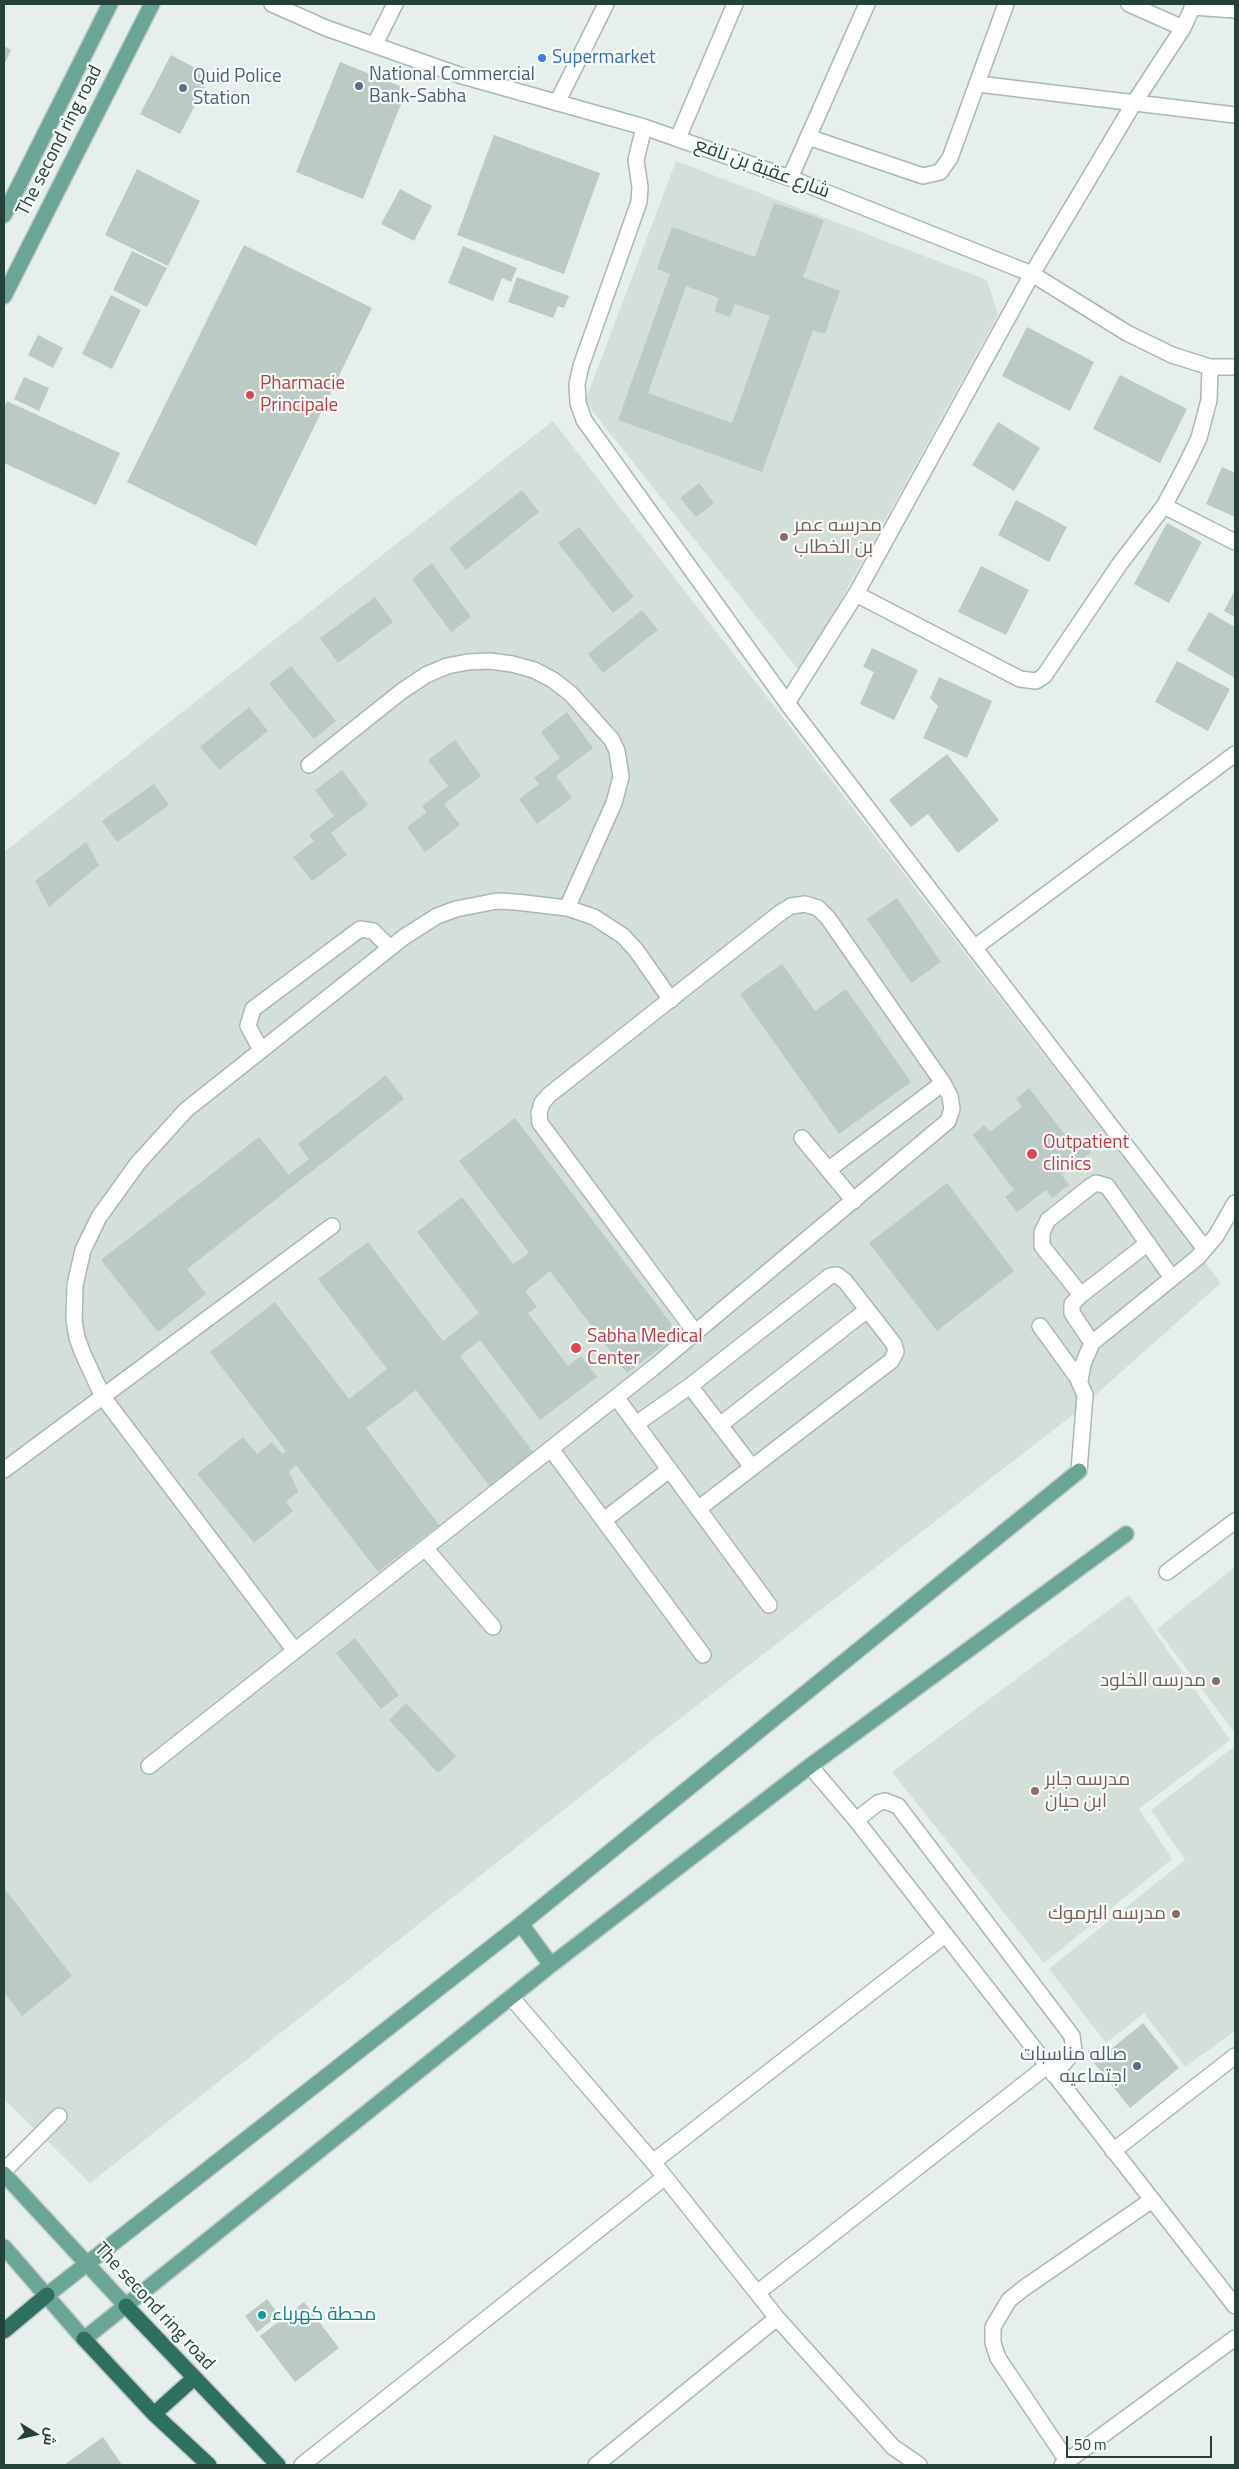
<!DOCTYPE html>
<html>
<head>
<meta charset="utf-8">
<style>
	body { margin:0 }
	#map { position:relative; width:1239px; height:2469px; overflow:hidden; background:#e6efeb; font-family:"Titillium Web",Cairo,sans-serif }
	canvas { display:block }
	.frame { position:absolute; inset:0; border:5px solid #24423a; pointer-events:none }
	.north { position:absolute; left:10px; top:2409px; width:50px; height:50px; -webkit-text-stroke:4px #f7fbf9; paint-order:stroke; rotate:100deg; font-size:14px; font-weight:700; line-height:20px; text-align:center; color:#24423a }
	.north::after { content:''; display:block; margin:auto; width:18px; height:22px; background:#24423a; clip-path:polygon(50% 0,100% 100%,50% 72%,0 100%) }
	.scale { position:absolute; left:1066px; top:2436px; width:146px; height:22px; box-sizing:border-box; border:2px solid #24423a; border-top:0; padding-left:6px; font-size:15px; line-height:18px; white-space:nowrap; color:#24423a; -webkit-text-stroke:4px #f7fbf9; paint-order:stroke }
</style>
</head>
<body>
<div id="map">
<canvas width="1239" height="2469"></canvas>
<div class="frame"></div>
<div class="north">ش</div>
<div class="scale">50 m</div>
</div>
<script>
const ctx = document.querySelector('canvas').getContext('2d');
ctx.lineJoin = 'round';
function paint(path, color) {
  ctx.fillStyle = color;
  ctx.fill(path, 'evenodd');
}
function toPath(rows) {
  const path = new Path2D();
  for (const r of rows) {
    path.moveTo(r[0], r[1]);
    for (let i = 2; i < r.length; i += 2) path.lineTo(r[i], r[i + 1]);
  }
  return path;
}
function trace(path, color, width, dash) {
  ctx.strokeStyle = color;
  ctx.lineWidth = width;
  ctx.lineCap = dash ? 'butt' : 'round';
  ctx.setLineDash(dash || []);
  ctx.stroke(path);
}
function drawText(font, color, halo, rows, align = 'center') {
  ctx.font = font + ' "Titillium Web",Cairo,sans-serif';
  ctx.lineWidth = 4.5;
  ctx.setLineDash([]);
  ctx.textBaseline = 'middle';
  ctx.strokeStyle = halo;
  ctx.fillStyle = color;
  for (const [text, x, y, turn = 0] of rows) {
    ctx.save();
    ctx.translate(x, y);
    ctx.rotate((+turn || 0) * Math.PI / 180);
    ctx.textAlign = isNaN(turn) ? turn : align;
    if (halo) ctx.strokeText(text, 0, 0);
    ctx.fillText(text, 0, 0);
    ctx.restore();
  }
}
const built = toPath([
	[676,161,987,280,998,315,801,673,585,402],
	[553,421,1221,1283,1074,1414,660,1734,90,2183,4,2099,4,852],
	[1235,1567,1235,1733,1157,1629],
	[1129,1595,1230,1740,1139,1809,1172,1859,1044,1963,892,1772],
	[1235,1746,1235,2031,1185,2067,1144,2013,1106,2043,1049,1969,1185,1860,1151,1810]
]);
const building = toPath([
	[4,46,11,50,4,65],
	[171,55,199,70,198,73,209,79,180,134,140,114],
	[340,62,407,89,363,199,296,172],
	[494,135,600,173,564,274,457,235],
	[137,169,200,201,168,266,105,235],
	[400,189,432,206,414,241,381,224],
	[774,203,824,220,803,277,840,291,825,334,813,330,762,472,618,420,670,274,657,269,672,227,755,257],
	[686,286,719,298,714,311,730,317,735,304,770,316,732,423,648,393],
	[244,245,372,308,256,546,127,482],
	[463,246,517,268,511,282,502,278,493,301,448,283],
	[132,251,167,268,147,307,113,290],
	[517,277,569,296,564,308,558,306,553,318,508,302],
	[111,295,141,310,112,369,82,354],
	[1027,327,1094,362,1070,411,1002,376],
	[38,335,63,348,53,368,28,355],
	[1120,375,1187,409,1160,463,1093,429],
	[24,377,49,388,39,411,14,399],
	[7,401,120,453,96,505,4,463,4,409],
	[998,422,1040,448,1014,491,972,465],
	[1222,467,1235,473,1235,517,1206,504],
	[699,483,714,503,696,517,680,498],
	[522,490,539,512,466,570,449,548],
	[1016,500,1067,527,1049,562,998,535],
	[1167,523,1202,542,1169,603,1134,584],
	[579,527,634,597,613,613,558,543],
	[432,563,471,617,451,632,412,579],
	[981,566,1029,590,1006,635,958,612],
	[1235,590,1235,617,1224,611],
	[375,597,393,622,338,663,320,638],
	[642,610,658,630,603,673,588,654],
	[1209,612,1235,627,1235,678,1187,650],
	[872,648,918,670,894,720,860,704,874,672,863,667],
	[1177,661,1230,689,1208,731,1155,702],
	[291,666,336,721,314,739,269,684],
	[939,677,992,701,967,758,923,738,938,706,930,698],
	[249,707,268,731,219,770,200,747],
	[567,712,593,748,556,776,572,798,537,824,519,799,539,784,534,778,560,758,541,732],
	[455,740,481,776,444,804,460,825,425,852,407,827,427,812,422,806,448,786,428,760],
	[947,754,999,820,958,853,928,814,911,827,889,800],
	[342,770,368,805,331,833,347,855,312,881,293,857,314,841,309,835,334,816,315,790],
	[154,784,169,805,117,842,102,821],
	[86,842,99,865,49,907,35,881],
	[897,898,941,962,911,983,867,919],
	[782,964,815,1011,846,989,911,1082,839,1134,740,994],
	[386,1075,404,1099,187,1269,206,1294,158,1332,101,1260,259,1137,289,1175,309,1159,298,1144],
	[1029,1088,1076,1149,1084,1143,1091,1152,1061,1174,1069,1185,1052,1198,1046,1190,1017,1212,1005,1197,1014,1190,973,1135,984,1125,990,1132,1022,1107,1016,1099],
	[515,1118,679,1334,627,1373,550,1271,525,1291,537,1307,528,1313,568,1366,581,1356,597,1377,540,1420,480,1340,460,1356,534,1453,490,1487,416,1390,366,1428,439,1525,378,1572,296,1465,289,1471,298,1492,286,1502,293,1511,254,1543,197,1474,243,1437,257,1454,272,1442,282,1454,286,1451,210,1352,275,1302,349,1399,387,1369,318,1279,368,1242,443,1341,479,1313,417,1232,462,1197,513,1264,529,1253,459,1161],
	[947,1183,1014,1271,937,1331,869,1243],
	[355,1638,399,1695,381,1709,336,1653],
	[406,1703,456,1756,438,1773,389,1720],
	[4,1888,72,1976,22,2016,4,1992],
	[1143,2023,1179,2068,1130,2108,1094,2063],
	[267,2299,279,2315,257,2332,245,2316],
	[304,2302,339,2348,295,2382,260,2336],
	[103,2437,122,2465,64,2465]
]);
const minor = toPath([
	[272,4,326,28,459,75,644,127,790,178,1032,274,1127,333,1172,355,1210,367,1235,367],
	[1129,4,1183,28],
	[1192,7,1235,10],
	[375,44,395,4],
	[978,84,1235,115],
	[557,103,606,4],
	[644,127,636,160,640,187,639,202,581,366,577,384,578,403,584,420,787,703,1205,1249],
	[808,137,923,176,940,172,950,158,1006,4],
	[678,138,735,4],
	[790,178,867,4],
	[1164,506,1235,542],
	[856,594,1020,679,1036,681,1044,676,1119,565,1164,506,1186,465,1199,438,1209,400,1210,367],
	[787,703,856,594,1032,274,1134,103,1183,28,1194,4],
	[309,765,402,691,426,675,447,666,468,662,490,661,512,664,534,670,553,680,571,694,612,740,617,751,621,777,614,803,567,908],
	[974,948,1235,754],
	[261,1050,248,1026,253,1009,360,929,373,931,390,948],
	[802,1138,854,1201],
	[828,1170,943,1083],
	[1081,1295,1148,1243],
	[1040,1326,1077,1377,1085,1395,1079,1471],
	[1092,1343,1072,1313,1072,1304,1081,1295,1042,1246,1042,1232,1048,1220,1091,1186,1096,1183,1107,1186,1172,1278],
	[1080,1381,1083,1364,1092,1343,1197,1258,1216,1236,1235,1203],
	[690,1386,752,1467],
	[616,1397,769,1605],
	[636,1424,690,1386,830,1276,837,1275,845,1281,894,1344,896,1352,891,1361,698,1509],
	[720,1425,867,1310],
	[551,1449,703,1655],
	[4,1470,332,1226],
	[604,1520,669,1470],
	[425,1548,493,1627],
	[1167,1572,1235,1521],
	[295,1651,103,1397,83,1354,77,1338,74,1320,75,1285,83,1250,99,1217,138,1163,186,1110,404,937,437,916,456,909,497,901,516,902,567,908,594,917,623,936,636,950,671,1000],
	[149,1766,653,1368,948,1121,952,1109,950,1096,943,1083,828,918,818,908,805,904,791,906,780,913,549,1095,542,1103,539,1113,540,1123,546,1131,695,1332],
	[810,1766,856,1820,1235,2306],
	[856,1820,878,1803,885,1801,898,1806,1072,2036,1074,2051,1054,2075],
	[511,1997,653,2162,777,2318,893,2447,919,2465],
	[1113,2151,1235,2056],
	[653,2162,945,1935],
	[4,2171,59,2116],
	[757,2293,1047,2066],
	[1068,2462,998,2358,993,2343,993,2327,1009,2300,1024,2288,1152,2200],
	[302,2465,665,2177],
	[596,2465,777,2318],
	[1062,2465,1235,2338]
]);
const major = toPath([
	[4,215,110,4],
	[4,296,152,4],
	[521,1924,551,1965],
	[4,2174,126,2306],
	[4,2247,84,2339,551,1965,810,1766,1126,1534],
	[47,2295,521,1924,1079,1471]
]);
const highway = toPath([
	[126,2306,278,2465],
	[4,2331,47,2295],
	[84,2339,154,2414,209,2465],
	[154,2414,193,2379]
]);
const markers = [
	[542,58,5,"#3f7fe0"],
	[359,86,5,"#5c6f8a"],
	[183,88,5,"#5c6f8a"],
	[250,395,5,"#e0444e"],
	[784,537,5,"#8d6e63"],
	[1032,1154,6,"#e0444e"],
	[576,1348,6,"#e0444e"],
	[1216,1681,5,"#8d6e63"],
	[1035,1791,5,"#8d6e63"],
	[1176,1914,5,"#8d6e63"],
	[1137,2066,5,"#5c6f8a"],
	[262,2315,5,"#0f9aa8"]
];
const shopNames = [
	["Supermarket",552,58]
];
const serviceNames = [
	["National Commercial",369,75],
	["Bank-Sabha",369,97],
	["Quid Police",193,77],
	["Station",193,99],
	["صاله مناسبات",1127,2055,"right"],
	["اجتماعيه",1127,2077,"right"]
];
const streetNames = [
	["The second ring road",60,141,-63],
	["شارع عقبة بن نافع",762,169,20],
	["The second ring road",154,2307,47]
];
const healthNames = [
	["Pharmacie",260,384],
	["Principale",260,406],
	["Outpatient",1043,1143],
	["clinics",1043,1165],
	["Sabha Medical",587,1337],
	["Center",587,1359]
];
const educationNames = [
	["مدرسه عمر",794,526],
	["بن الخطاب",794,548],
	["مدرسه الخلود",1206,1681,"right"],
	["مدرسه جابر",1045,1780],
	["ابن حيان",1045,1802],
	["مدرسه اليرموك",1166,1914,"right"]
];
const cultureNames = [
	["محطة كهرباء",272,2315]
];
paint(built, '#d4dfda');
paint(building, '#bbcac4');
trace(minor, '#a8b8b2', 18);
trace(major, '#c2cac8', 18);
trace(highway, '#c2cac8', 18);
trace(minor, '#fff', 15);
trace(major, '#6aa596', 15);
trace(highway, '#2f6f62', 15);
for (const [x, y, r, color] of markers) {
  const dot = new Path2D();
  dot.arc(x, y, r, 0, 2 * Math.PI);
  ctx.fillStyle = color;
  ctx.fill(dot);
  trace(dot, '#f7fbf9', 2);
}
drawText('19px', '#366cbe', '#f7fbf9', shopNames, 'left');
drawText('19px', '#4e5e75', '#f7fbf9', serviceNames, 'left');
drawText('19px', '#24423a', '#f7fbf9', streetNames);
drawText('19px', '#be3a42', '#f7fbf9', healthNames, 'left');
drawText('19px', '#785e54', '#f7fbf9', educationNames, 'left');
drawText('19px', '#0d838f', '#f7fbf9', cultureNames, 'left');
</script>
</body>
</html>
